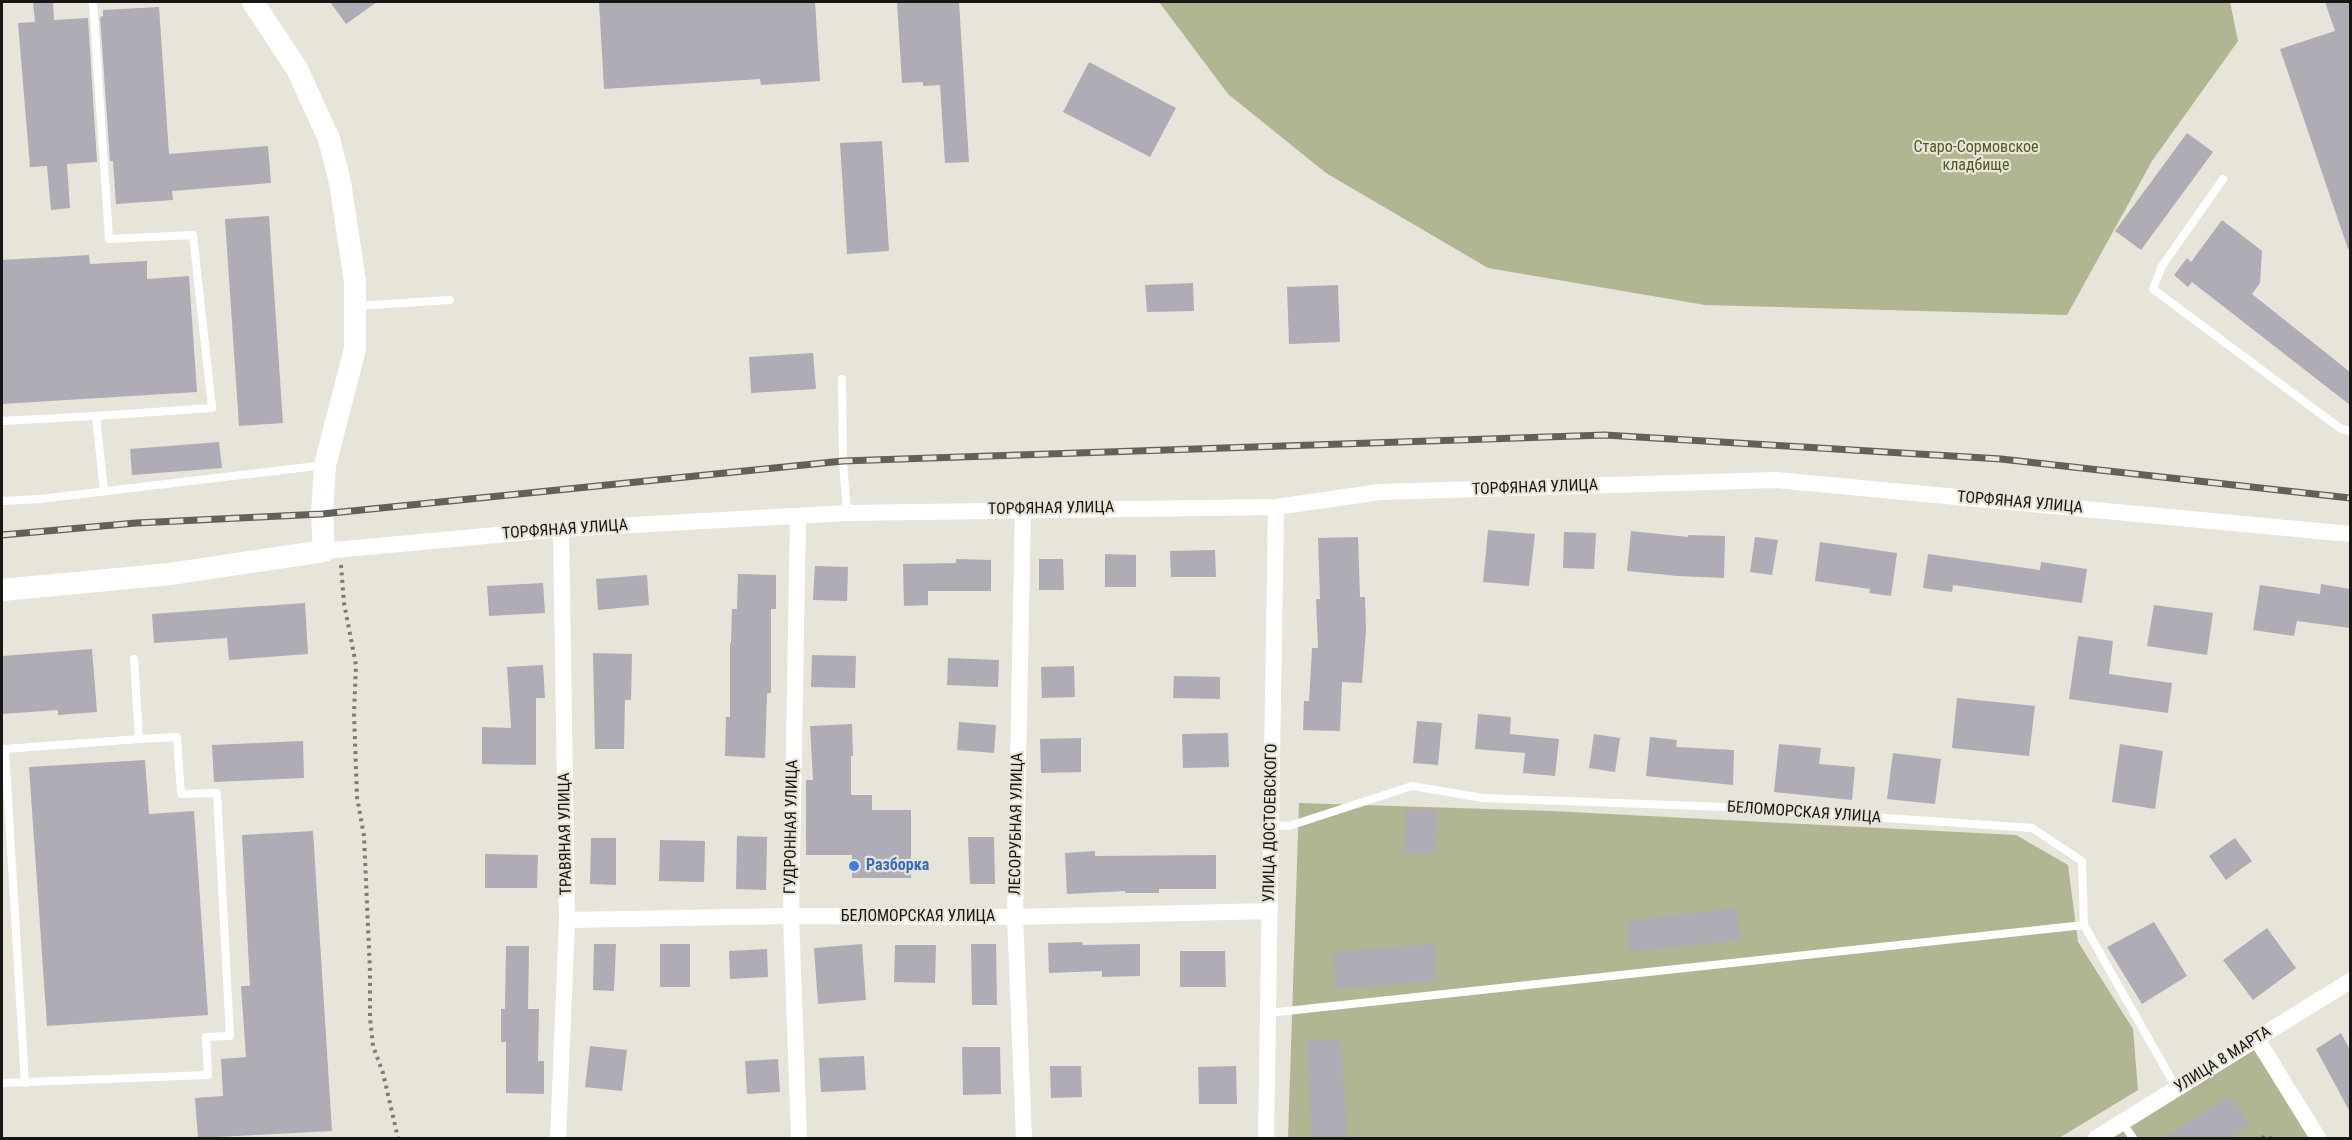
<!DOCTYPE html>
<html>
<head>
<meta charset="utf-8">
<style>
	body { margin:0 }
	#map { position:relative; width:2352px; height:1140px; overflow:hidden; background:#e7e4d9; font-family:"Roboto Condensed",sans-serif }
	canvas { display:block }
	.frame { position:absolute; inset:0; border:3px solid #191714; pointer-events:none }
</style>
</head>
<body>
<div id="map">
<canvas width="2352" height="1140"></canvas>
<div class="frame"></div>
</div>
<script>
const ctx = document.querySelector('canvas').getContext('2d');
ctx.lineJoin = 'round';
function paint(path, color) {
  ctx.fillStyle = color;
  ctx.fill(path, 'evenodd');
}
function toPath(rows) {
  const path = new Path2D();
  for (const r of rows) {
    path.moveTo(r[0], r[1]);
    for (let i = 2; i < r.length; i += 2) path.lineTo(r[i], r[i + 1]);
  }
  return path;
}
function trace(path, color, width, dash) {
  ctx.strokeStyle = color;
  ctx.lineWidth = width;
  ctx.lineCap = dash ? 'butt' : 'round';
  ctx.setLineDash(dash || []);
  ctx.stroke(path);
}
function drawText(font, color, halo, rows, align = 'center') {
  ctx.font = font + ' "Roboto Condensed",sans-serif';
  ctx.lineWidth = 4.5;
  ctx.setLineDash([]);
  ctx.textBaseline = 'middle';
  ctx.strokeStyle = halo;
  ctx.fillStyle = color;
  for (const [text, x, y, turn = 0] of rows) {
    ctx.save();
    ctx.translate(x, y);
    ctx.rotate((+turn || 0) * Math.PI / 180);
    ctx.textAlign = isNaN(turn) ? turn : align;
    if (halo) ctx.strokeText(text, 0, 0);
    ctx.fillText(text, 0, 0);
    ctx.restore();
  }
}
const forest = toPath([
	[1159,2,2230,2,2238,41,2152,161,2067,315,1705,305,1488,268,1326,173,1228,94],
	[1299,803,1551,811,2016,835,2068,865,2078,942,2133,1029,2138,1090,2059,1138,1288,1138],
	[2254,1050,2311,1138,2113,1138]
]);
const building = toPath([
	[33,2,53,2,54,20,88,18,97,162,67,164,70,208,51,210,47,166,30,167,18,23,35,22],
	[330,2,377,2,346,24],
	[599,2,815,2,820,81,761,85,760,79,604,89],
	[897,2,959,2,969,162,945,163,940,85,923,86,923,82,902,83],
	[2325,2,2350,2,2350,248,2348,249,2280,49,2335,31],
	[159,7,169,154,268,146,271,183,172,191,173,200,116,204,113,161,110,161,100,17,103,16,103,10],
	[1089,62,1176,108,1150,157,1063,112],
	[2187,133,2213,152,2141,250,2115,231],
	[882,141,889,251,847,254,840,143],
	[269,216,283,423,239,426,225,219],
	[2222,220,2262,251,2260,283,2252,294,2350,372,2350,405,2192,282,2188,287,2174,275,2187,258,2191,262],
	[89,255,90,264,147,261,147,279,189,276,197,392,2,404,2,260],
	[1193,283,1194,311,1147,312,1145,285],
	[1338,285,1340,342,1289,344,1287,287],
	[813,353,816,389,751,393,749,357],
	[219,442,222,468,132,475,130,449],
	[1488,530,1535,534,1529,586,1483,582],
	[1631,531,1688,537,1688,535,1725,536,1724,578,1678,576,1627,571],
	[1564,532,1596,533,1594,569,1563,568],
	[1358,537,1360,597,1365,597,1366,630,1362,683,1342,682,1340,731,1303,730,1304,701,1309,701,1312,648,1318,648,1316,599,1320,599,1318,538],
	[1755,537,1778,540,1772,575,1750,572],
	[1820,542,1897,553,1891,596,1869,593,1870,589,1815,581],
	[1215,550,1216,577,1171,577,1170,551],
	[1105,554,1136,555,1136,587,1105,587],
	[1928,554,2040,570,2041,562,2087,569,2082,603,1953,585,1952,592,1923,588],
	[956,559,991,560,991,591,928,591,928,605,904,606,903,564,956,563],
	[1039,559,1063,559,1064,590,1039,590],
	[815,566,848,567,847,601,813,600],
	[738,574,776,575,776,609,771,609,771,693,767,693,765,758,725,756,726,717,730,717,730,643,731,643,732,609,737,609],
	[647,575,649,605,598,610,596,579],
	[543,583,545,613,489,616,487,586],
	[2321,584,2350,589,2350,628,2297,621,2294,636,2253,630,2260,585,2320,594],
	[305,603,308,654,229,660,227,638,154,643,152,614],
	[2154,605,2213,613,2207,655,2147,646],
	[2078,636,2113,641,2109,674,2172,683,2168,713,2069,699],
	[92,649,97,712,58,715,58,710,2,714,2,656],
	[593,653,632,654,631,700,625,700,624,749,595,749],
	[812,655,856,656,855,688,811,687],
	[948,658,999,660,998,687,947,685],
	[543,665,545,698,536,698,536,765,482,764,482,727,511,728,507,667],
	[1074,666,1075,697,1042,698,1041,667],
	[1174,676,1220,677,1220,699,1173,698],
	[1957,698,2035,706,2029,756,1952,748],
	[1478,714,1511,717,1510,734,1559,739,1555,776,1523,773,1525,753,1475,749],
	[1417,721,1442,723,1438,765,1413,763],
	[959,722,996,725,994,753,957,750],
	[852,724,853,756,851,756,851,795,872,795,872,810,911,810,911,878,852,878,852,855,806,855,806,780,813,780,810,726],
	[1228,733,1229,767,1183,768,1182,734],
	[1594,734,1620,738,1615,772,1589,768],
	[1650,737,1677,740,1676,747,1734,750,1733,785,1646,776],
	[1081,738,1081,772,1041,773,1040,739],
	[303,741,304,778,214,782,212,745],
	[1779,744,1821,748,1819,764,1855,767,1852,800,1774,792],
	[2120,744,2163,751,2155,809,2112,802],
	[1893,753,1941,759,1935,804,1887,799],
	[145,760,149,814,194,811,208,1015,47,1026,29,767],
	[1406,809,1437,810,1435,854,1404,853],
	[313,831,332,1131,198,1138,195,1098,223,1096,221,1059,246,1057,241,986,250,986,242,835],
	[737,836,767,837,766,890,736,889],
	[968,837,994,837,995,884,970,884],
	[591,838,616,838,616,885,590,884],
	[2235,838,2252,861,2226,880,2209,856],
	[660,840,705,841,704,882,659,881],
	[1095,851,1095,856,1216,855,1216,889,1159,889,1159,893,1125,893,1125,891,1067,894,1065,853],
	[485,854,538,855,537,888,485,888],
	[1736,908,1740,940,1630,952,1626,921],
	[2154,922,2187,976,2142,1004,2107,947],
	[2267,928,2296,968,2253,1000,2223,960],
	[1082,942,1083,945,1140,944,1140,976,1102,977,1102,971,1049,973,1048,943],
	[594,944,616,944,614,991,593,990],
	[660,944,690,944,690,987,660,987],
	[862,944,866,1000,818,1004,814,948],
	[971,944,996,944,997,1005,972,1005],
	[1434,944,1437,981,1336,989,1333,952],
	[895,945,936,945,935,983,894,982],
	[506,946,529,946,528,1009,539,1009,538,1061,544,1061,544,1094,506,1093,506,1042,501,1042,501,1009,505,1009],
	[767,949,768,977,730,979,729,951],
	[1180,951,1225,951,1226,987,1180,987],
	[2341,1033,2350,1050,2350,1112,2316,1049],
	[1341,1039,1347,1138,1312,1138,1306,1041],
	[590,1046,627,1050,622,1091,585,1087],
	[962,1047,1000,1047,1001,1094,963,1095],
	[864,1056,866,1090,821,1092,819,1058],
	[778,1059,780,1092,747,1094,745,1061],
	[1050,1066,1081,1066,1082,1097,1051,1098],
	[1236,1066,1237,1104,1199,1104,1198,1067],
	[2230,1096,2250,1125,2230,1138,2164,1138]
]);
const path = toPath([
	[341,565,344,603,356,665,354,714,357,797,364,836,370,972,370,1018,373,1046,383,1073,398,1138],
	[2262,1138,2266,1137,2271,1138]
]);
const lane = toPath([
	[93,2,109,239,193,235,212,408,96,416,104,491],
	[2223,179,2162,266,2153,289,2341,429,2350,431],
	[356,306,450,300],
	[842,379,843,461,847,513],
	[2,421,96,416],
	[2,501,40,499,325,465],
	[1271,825,1289,826,1412,786,1483,798,1726,807,2032,828,2082,861,2084,925,2177,1089],
	[1268,1013,2084,925],
	[2,1083,208,1075,206,1037,230,1036,217,793,181,794,177,737,139,739],
	[25,1083,5,749,139,739,134,659],
	[2122,1122,2133,1138]
]);
const street = toPath([
	[1023,509,1015,917,1024,1138],
	[798,516,791,916,799,1138],
	[324,551,561,529,847,513,1276,507,1380,492,1776,480,2350,534],
	[567,920,791,916,1015,917,1270,911],
	[2257,1039,2318,1138],
	[558,1138,567,920,561,529],
	[1266,1138,1276,507],
	[2096,1138,2350,981]
]);
const secondary = toPath([
	[2,590,170,574,324,551,322,514,325,465,355,349,355,282,340,182,329,139,297,69,253,2]
]);
const rail = toPath([
	[2,535,136,523,322,514,843,461,1605,435,2001,459,2350,498]
]);
const markers = [
	[854,866,6,"#3f7fe0"]
];
const parkNames = [
	["Старо-Сормовское",1976,148],
	["кладбище",1976,166]
];
const streetNames = [
	["ТОРФЯНАЯ УЛИЦА",1535,488,-2],
	["ТОРФЯНАЯ УЛИЦА",2020,503,5],
	["ТОРФЯНАЯ УЛИЦА",1051,509,-1],
	["ТОРФЯНАЯ УЛИЦА",565,530,-4],
	["БЕЛОМОРСКАЯ УЛИЦА",1804,813,4],
	["УЛИЦА ДОСТОЕВСКОГО",1271,823,-89],
	["ЛЕСОРУБНАЯ УЛИЦА",1017,824,-89],
	["ГУДРОННАЯ УЛИЦА",792,827,-89],
	["ТРАВЯНАЯ УЛИЦА",566,834,-91],
	["БЕЛОМОРСКАЯ УЛИЦА",918,917],
	["УЛИЦА 8 МАРТА",2223,1060,-32]
];
const shopNames = [
	["Разборка",866,866]
];
paint(forest, '#b0b691');
paint(building, '#afacb5');
trace(path, '#7d7b74', 4, [3, 4.5]);
trace(lane, '#fff', 8);
trace(street, '#fff', 16);
trace(secondary, '#fff', 22);
trace(rail, '#63605b', 7);
trace(rail, '#e7e4d9', 4.5, [14]);
for (const [x, y, r, color] of markers) {
  const dot = new Path2D();
  dot.arc(x, y, r, 0, 2 * Math.PI);
  ctx.fillStyle = color;
  ctx.fill(dot);
  trace(dot, '#e7e4d9', 2);
}
drawText('16px', '#545920', '#e7e4d9', parkNames);
drawText('16px', '#191714', '#e7e4d9', streetNames);
drawText('bold 16px', '#366cbe', '#e7e4d9', shopNames, 'left');
</script>
</body>
</html>
